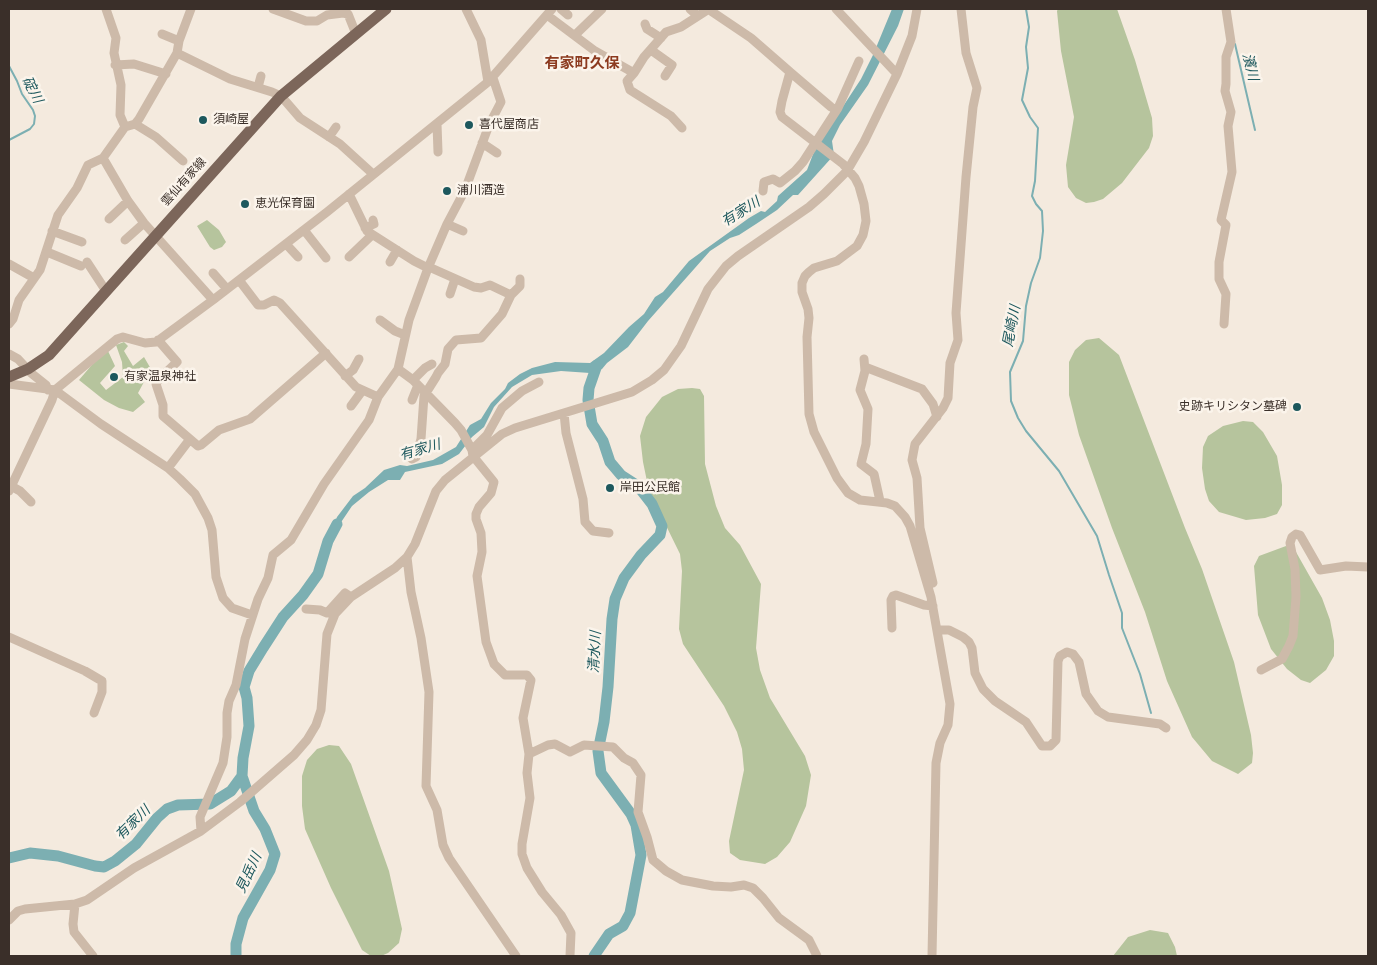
<!DOCTYPE html>
<html>
<head>
<meta charset="utf-8">
<style>
	body { margin:0 }
	#map { position:relative; width:1377px; height:965px; overflow:hidden; background:#f4eade; font-family:"IBM Plex Sans",sans-serif }
	canvas { display:block }
	.frame { position:absolute; inset:0; border:10px solid #3a2f29; pointer-events:none }
</style>
</head>
<body>
<div id="map">
<canvas width="1377" height="965"></canvas>
<div class="frame"></div>
</div>
<script>
const ctx = document.querySelector('canvas').getContext('2d');
ctx.lineJoin = 'round';
function paint(path, color) {
  ctx.fillStyle = color;
  ctx.fill(path, 'evenodd');
}
function toPath(rows) {
  const path = new Path2D();
  for (const r of rows) {
    path.moveTo(r[0], r[1]);
    for (let i = 2; i < r.length; i += 2) path.lineTo(r[i], r[i + 1]);
  }
  return path;
}
function trace(path, color, width, dash) {
  ctx.strokeStyle = color;
  ctx.lineWidth = width;
  ctx.lineCap = dash ? 'butt' : 'round';
  ctx.setLineDash(dash || []);
  ctx.stroke(path);
}
function drawText(font, color, halo, rows, align = 'center') {
  ctx.font = font + ' "IBM Plex Sans","Noto Sans JP",sans-serif';
  ctx.lineWidth = 5;
  ctx.setLineDash([]);
  ctx.textBaseline = 'middle';
  ctx.strokeStyle = halo;
  ctx.fillStyle = color;
  for (const [text, x, y, turn = 0] of rows) {
    ctx.save();
    ctx.translate(x, y);
    ctx.rotate((+turn || 0) * Math.PI / 180);
    ctx.textAlign = isNaN(turn) ? turn : align;
    if (halo) ctx.strokeText(text, 0, 0);
    ctx.fillText(text, 0, 0);
    ctx.restore();
  }
}
const green = toPath([
	[1058,9,1117,9,1135,60,1152,118,1153,136,1149,148,1122,183,1103,199,1094,202,1086,203,1076,198,1068,187,1066,165,1074,117,1061,51,1057,11],
	[207,220,219,230,226,242,222,247,214,250,210,247,197,226],
	[1099,338,1119,355,1185,528,1202,569,1234,662,1251,735,1253,753,1252,763,1238,774,1212,761,1192,737,1167,681,1145,612,1112,528,1079,435,1069,395,1069,362,1075,350,1086,340],
	[124,342,128,346,124,351,133,366,144,357,151,369,138,393,145,402,133,412,119,408,104,400,79,380,96,360,108,351,115,366,100,383,106,390,123,377,122,362,116,345],
	[692,388,700,389,704,396,705,464,716,506,725,528,740,545,761,584,756,648,760,670,770,698,805,756,811,775,806,806,790,842,777,857,765,864,740,860,730,853,729,841,744,770,742,749,737,732,724,706,683,644,679,629,682,571,680,554,649,491,643,462,640,436,646,417,662,397,678,389],
	[1243,421,1253,422,1263,432,1277,456,1282,485,1282,505,1277,514,1265,518,1246,520,1219,512,1209,501,1205,489,1202,468,1203,447,1208,436,1223,426],
	[1286,546,1296,552,1322,598,1330,620,1334,641,1334,656,1326,670,1310,683,1301,680,1287,669,1271,649,1258,615,1254,566,1259,556],
	[329,745,339,746,351,764,389,871,402,929,399,943,388,953,381,956,371,956,362,950,331,888,305,829,302,806,302,776,307,760,317,749],
	[1150,930,1168,933,1175,947,1177,956,1113,956,1128,937]
]);
const water = toPath([
	[892,9,904,9,898,26,868,85,840,125,832,141,834,155,798,195,793,195,777,210,756,224,739,235,730,238,710,251,648,321,628,347,607,363,602,369,590,373,561,371,532,375,512,387,494,407,484,427,472,437,459,454,442,464,405,472,400,480,388,480,369,492,352,506,327,543,337,517,353,496,365,488,384,470,400,465,407,466,433,460,456,447,470,425,481,419,491,403,505,389,508,383,520,374,532,368,555,362,590,363,604,353,629,327,644,314,655,297,663,292,689,261,749,218,761,211,765,212,777,201,778,196,807,170,815,149,861,79,873,55]
]);
const stream = toPath([
	[1026,9,1029,27,1026,47,1028,68,1022,100,1030,117,1038,128,1035,181,1032,196,1036,204,1042,211,1043,231,1040,258,1031,283,1026,306,1023,341,1010,372,1011,401,1018,418,1026,431,1059,471,1097,536,1109,575,1122,613,1122,628,1140,674,1151,713],
	[1235,44,1255,130],
	[9,66,17,81,22,94,33,110,35,116,34,124,30,129,9,140]
]);
const river = toPath([
	[9,858,30,853,58,856,95,866,104,867,115,861,136,844,157,818,167,809,178,805,210,804,231,791,242,776,243,758,249,726,247,698,244,687,249,671,263,648,283,617,303,595,318,574,328,541,337,524],
	[236,956,236,944,243,918,270,870,275,854,265,829,254,811,242,776],
	[594,956,609,934,623,926,630,913,641,855,636,825,631,814,601,773,598,751,604,722,608,687,612,619,615,599,624,578,641,555,660,535,662,526,652,504,638,486,621,475,610,462,603,441,592,424,588,400,589,388,597,365]
]);
const minor = toPath([
	[106,9,116,38,114,53,121,85,120,115,125,127],
	[273,9,306,21,317,21,327,15,343,13,348,14,356,34],
	[466,9,481,40,488,82],
	[561,9,568,15],
	[690,9,698,16],
	[708,9,751,38,790,72,782,101,780,112,782,117,843,164,855,178,859,186,864,204,866,221,863,235,857,246,837,261,814,268,809,272,805,276,802,283,802,292,808,309,809,318,807,337,809,414,814,432,837,478,848,493,860,500,887,503,895,506,905,517,910,526,931,597,950,704,948,725,940,743,936,763,932,956],
	[836,9,897,74],
	[547,15,595,51,634,73,644,57,666,32,681,27,709,9],
	[645,24,647,29,661,38],
	[162,34,179,41],
	[575,35,602,9],
	[651,50,672,65,665,76],
	[177,53,230,79,272,92,281,96,300,118,340,144,373,174],
	[115,65,134,64,166,74],
	[790,72,831,107,836,110],
	[634,73,627,81,630,90,671,116,682,128],
	[258,87,261,76],
	[135,124,156,137,183,161],
	[437,124,438,152],
	[329,137,336,127],
	[482,143,497,153],
	[103,158,128,201,144,223,213,300],
	[763,191,764,182,773,179,780,183,795,171,803,162,838,108,859,61],
	[349,194,367,231,414,261,428,268],
	[109,219,128,201],
	[447,224,463,231],
	[365,228,374,224,373,220],
	[304,230,326,258],
	[52,231,82,242],
	[125,240,144,223],
	[286,244,298,257],
	[47,252,81,266],
	[349,257,372,235],
	[87,262,106,291],
	[390,262,397,250],
	[9,264,34,278],
	[429,267,474,287,481,288,490,285,511,295],
	[213,273,227,289],
	[239,280,258,305,264,305,274,300,280,303,356,387,378,397],
	[450,294,455,279],
	[380,320,395,331,405,335],
	[9,324,13,319,19,300,40,270,58,215,77,188,88,165,103,158,125,127,135,124,139,119,177,53,179,41,191,9],
	[1224,324,1226,294,1219,279,1219,262,1226,225,1221,220,1232,172,1228,126,1231,112,1225,91,1226,84,1226,57,1231,42,1226,9],
	[158,340,177,362,159,379,156,384,163,405,163,416,198,446,201,445,219,430,250,419,326,353],
	[9,354,18,359,31,373,46,385,48,390],
	[864,359,865,371,860,390,868,409,866,444,861,464,874,474,880,501],
	[865,367,922,389,933,404,937,417],
	[398,369,413,380,455,423,461,430,472,450,473,456,494,482,491,493,479,507,476,514,476,519,481,533,482,552,477,576,486,642,494,664,505,675,527,675,531,680,523,718,529,754,527,773,530,798,522,844,522,854,527,868,542,892,561,915,571,933,570,956],
	[345,376,353,370,359,359],
	[413,380,425,368,432,364],
	[9,384,55,390,101,424,168,468,180,479,195,494,208,518,212,530,216,577,223,598,232,608,252,615],
	[412,400,418,385],
	[351,406,362,391],
	[564,413,566,433,583,499,585,522,593,531,609,533],
	[472,450,487,435,502,408,522,391,539,382],
	[412,459,416,457,421,439,424,396,436,377,438,373,445,364,448,349,456,340,481,338,502,314,511,295,520,286,520,279],
	[168,468,190,439],
	[11,486,20,491,31,502],
	[9,491,52,400,55,390,117,339,123,337,145,343,156,342,213,300,327,212,488,82,552,9],
	[407,557,411,592,421,638,429,692,426,786,437,810,443,845,449,858,516,956],
	[933,583,920,528,917,478,912,460,915,444,943,408,948,398,950,363,958,340,956,313,966,177,973,107,977,88,966,53,961,9],
	[306,609,320,610,327,613,345,593,351,597],
	[892,628,891,600,893,596,896,595,924,605,933,606],
	[937,630,949,630,963,637,969,642,972,648,975,673,983,689,995,701,1026,722,1042,746,1050,746,1056,740,1058,661,1060,656,1067,652,1073,654,1079,662,1086,694,1098,711,1108,717,1160,724,1166,728],
	[9,637,85,671,102,681,102,692,94,713],
	[1261,670,1282,659,1289,646,1293,636,1296,597,1295,569,1290,543,1292,537,1296,534,1300,535,1320,570,1346,566,1368,567],
	[529,754,548,745,555,744,570,752,584,745,613,747,624,758,633,763,641,775,638,812,647,837,653,860,666,871,682,880,713,886,731,887,744,885,753,888,763,898,779,918,809,940,817,956],
	[201,831,200,817,223,763,227,737,227,713,229,701,236,685,245,639,258,599,268,578,273,555,291,540,324,484,369,420,378,397,398,369,409,320,428,268,447,224,465,190,489,125,501,102,493,78],
	[75,904,73,924,74,932,93,956],
	[9,920,18,911,25,909,75,904,87,900,134,868,201,831,240,802,294,755,307,740,316,725,321,710,327,634,335,614,351,597,395,568,407,557,415,544,436,491,445,480,502,434,515,428,632,392,652,380,664,370,681,346,708,289,726,266,738,256,809,207,824,194,847,171,864,142,897,74,912,36,917,9]
]);
const major = toPath([
	[9,377,28,369,49,355,281,96,386,9]
]);
const markers = [
	[203,120,5,"#1d585d"],
	[469,125,5,"#1d585d"],
	[447,191,5,"#1d585d"],
	[245,204,5,"#1d585d"],
	[114,377,5,"#1d585d"],
	[1297,407,5,"#1d585d"],
	[610,488,5,"#1d585d"]
];
const poiNames = [
	["須崎屋",213,120],
	["喜代屋商店",479,125],
	["浦川酒造",457,191],
	["恵光保育園",255,204],
	["有家温泉神社",124,377],
	["史跡キリシタン墓碑",1287,407,"right"],
	["岸田公民館",620,488]
];
const streetNames = [
	["雲仙有家線",184,182,-48]
];
const waterNames = [
	["濱川",1250,67,76],
	["碇川",32,90,63],
	["有家川",741,212,-32],
	["尾崎川",1012,326,-79],
	["有家川",420,450,-16],
	["清水川",595,652,-87],
	["有家川",133,823,-44],
	["見岳川",249,873,-65]
];
const quarterNames = [
	["有家町久保",582,64]
];
paint(green, '#b6c49d');
paint(water, '#7cafb2');
trace(stream, '#7cafb2', 2);
trace(river, '#7cafb2', 11);
trace(minor, '#cdbaa9', 9);
trace(major, '#7c665a', 11);
for (const [x, y, r, color] of markers) {
  const dot = new Path2D();
  dot.arc(x, y, r, 0, 2 * Math.PI);
  ctx.fillStyle = color;
  ctx.fill(dot);
  trace(dot, '#fbf4eb', 2);
}
drawText('12px', '#3a2f29', '#fbf4eb', poiNames, 'left');
drawText('12px', '#3a2f29', '#fbf4eb', streetNames);
drawText('italic 14px', '#1d585d', '#fbf4eb', waterNames);
drawText('bold 15px', '#8c3a1f', '#fbf4eb', quarterNames);
</script>
</body>
</html>
